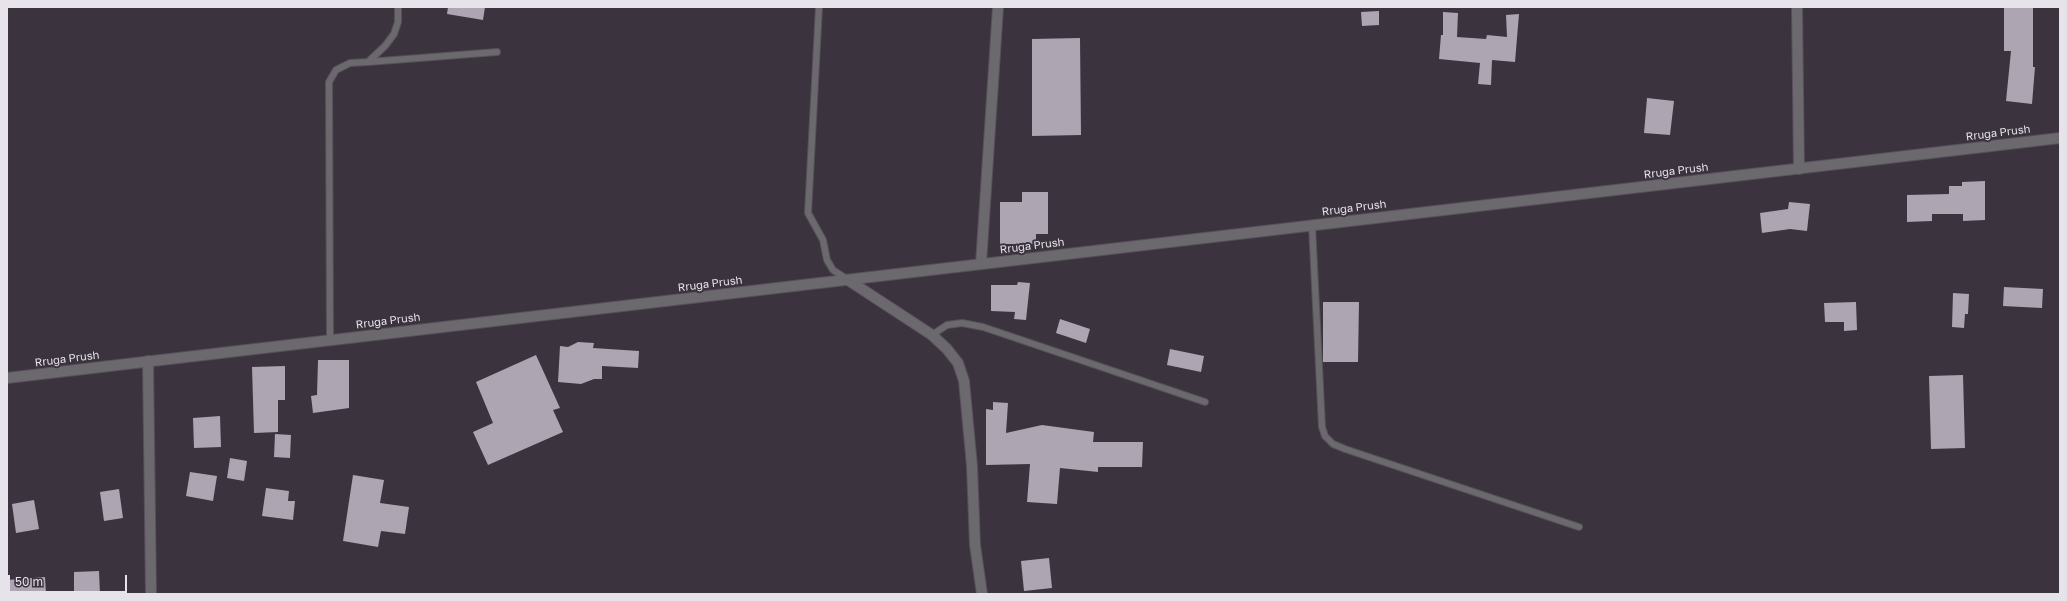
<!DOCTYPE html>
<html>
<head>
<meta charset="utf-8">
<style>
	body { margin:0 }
	#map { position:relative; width:2067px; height:601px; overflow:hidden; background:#3b343f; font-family:"Golos Text",sans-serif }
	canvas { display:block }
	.frame { position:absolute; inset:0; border:8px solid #e7e3ea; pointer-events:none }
	.scale { position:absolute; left:8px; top:575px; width:119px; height:18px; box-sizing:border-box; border:2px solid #e7e3ea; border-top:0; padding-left:5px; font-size:12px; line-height:14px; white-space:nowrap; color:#e7e3ea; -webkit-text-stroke:3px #3b343f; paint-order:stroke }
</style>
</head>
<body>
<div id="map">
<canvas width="2067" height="601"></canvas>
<div class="frame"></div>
<div class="scale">50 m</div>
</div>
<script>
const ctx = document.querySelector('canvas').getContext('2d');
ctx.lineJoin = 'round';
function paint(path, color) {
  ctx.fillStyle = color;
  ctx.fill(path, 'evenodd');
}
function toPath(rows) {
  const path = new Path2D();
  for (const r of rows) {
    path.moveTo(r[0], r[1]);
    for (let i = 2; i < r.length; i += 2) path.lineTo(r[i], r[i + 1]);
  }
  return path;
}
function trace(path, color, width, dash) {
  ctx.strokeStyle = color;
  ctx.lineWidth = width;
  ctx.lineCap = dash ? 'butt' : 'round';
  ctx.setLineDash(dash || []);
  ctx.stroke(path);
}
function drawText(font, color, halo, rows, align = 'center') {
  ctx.font = font + ' "Golos Text",sans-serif';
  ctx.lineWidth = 4;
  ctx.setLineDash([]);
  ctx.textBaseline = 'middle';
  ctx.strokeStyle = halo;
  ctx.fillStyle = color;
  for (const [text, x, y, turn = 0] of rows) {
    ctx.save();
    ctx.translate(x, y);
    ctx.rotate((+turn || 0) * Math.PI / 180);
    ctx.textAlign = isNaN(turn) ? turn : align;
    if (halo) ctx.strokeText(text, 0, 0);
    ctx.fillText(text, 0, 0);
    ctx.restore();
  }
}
const building = toPath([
	[448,7,485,7,483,20,447,14],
	[2004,7,2033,7,2033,67,2035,67,2032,104,2006,101,2011,51,2004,51],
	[1379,11,1379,25,1362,26,1361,12],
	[1443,12,1458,13,1457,37,1486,39,1487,35,1507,37,1506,15,1519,14,1515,62,1492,60,1491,85,1478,84,1480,63,1439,59,1441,35,1443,35],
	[1080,38,1081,135,1032,136,1032,39],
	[1647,98,1674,101,1670,135,1644,133],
	[1985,181,1985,220,1963,221,1963,214,1932,214,1932,221,1907,222,1907,195,1949,194,1949,186,1962,186,1962,182],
	[1022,192,1048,192,1048,234,1036,234,1036,244,1000,244,1000,202,1022,202],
	[1789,202,1810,204,1807,231,1790,229,1762,233,1760,213,1788,209],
	[1018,282,1030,283,1026,320,1014,319,1015,312,991,311,991,285,1017,285],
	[2004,287,2043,289,2042,308,2003,306],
	[1953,293,1969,294,1968,314,1965,314,1964,328,1952,327],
	[1323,302,1359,302,1358,362,1323,362],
	[1856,302,1857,330,1844,331,1844,322,1825,322,1824,303],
	[1060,319,1090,329,1086,343,1056,333],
	[578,342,594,343,593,348,639,351,638,368,602,366,602,379,594,379,581,384,558,382,560,346,568,347],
	[1170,349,1204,356,1201,372,1167,365],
	[536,355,560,408,553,410,563,432,488,465,473,432,493,423,476,382],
	[318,360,349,360,349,408,313,413,311,396,317,395],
	[285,366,285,400,278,400,278,432,254,433,252,367],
	[1963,375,1965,448,1931,449,1929,376],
	[993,402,1008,403,1006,433,1042,425,1094,432,1093,442,1143,442,1142,467,1098,467,1098,472,1060,468,1057,504,1027,502,1030,464,986,465,986,409,993,410],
	[220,416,221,447,194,448,193,418],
	[275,434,291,435,290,458,274,457],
	[230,458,247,461,244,481,227,478],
	[190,472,217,476,213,501,186,496],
	[353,475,384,480,380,503,409,507,405,534,381,531,378,547,343,541],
	[266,488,289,491,288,501,295,501,293,520,262,516],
	[119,489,123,518,104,521,100,492],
	[34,500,39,529,16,533,12,504],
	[1049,558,1052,588,1024,591,1021,561],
	[99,571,100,594,74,594,74,572],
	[45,577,46,594,7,594,7,580]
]);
const service = toPath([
	[819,7,808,213,823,240,827,260,833,270,847,279],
	[368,62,497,52],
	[1312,225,1322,427,1325,436,1333,444,1345,449,1579,527],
	[932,335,947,325,962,323,983,327,1205,402],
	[330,340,329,82,336,70,350,63,368,62,385,46,394,34,398,22,398,7]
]);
const minor = toPath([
	[1797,7,1799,169],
	[981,264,998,7],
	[848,280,932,335,947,349,958,363,964,381,972,466,975,545,982,594],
	[148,361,151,594]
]);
const tertiary = toPath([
	[7,378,2060,138]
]);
const streetNames = [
	["Rruga Prush",1998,133,-7],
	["Rruga Prush",1676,171,-7],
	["Rruga Prush",1354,208,-7],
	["Rruga Prush",1032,246,-7],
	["Rruga Prush",710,284,-7],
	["Rruga Prush",388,321,-7],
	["Rruga Prush",67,359,-7]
];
paint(building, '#ada5b2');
trace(service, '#57505a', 8);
trace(minor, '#57505a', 12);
trace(tertiary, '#57505a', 12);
trace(service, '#6c696e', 6);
trace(minor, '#6c696e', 10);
trace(tertiary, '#6c696e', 10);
drawText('11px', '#e7e3ea', '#3b343f', streetNames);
</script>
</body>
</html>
